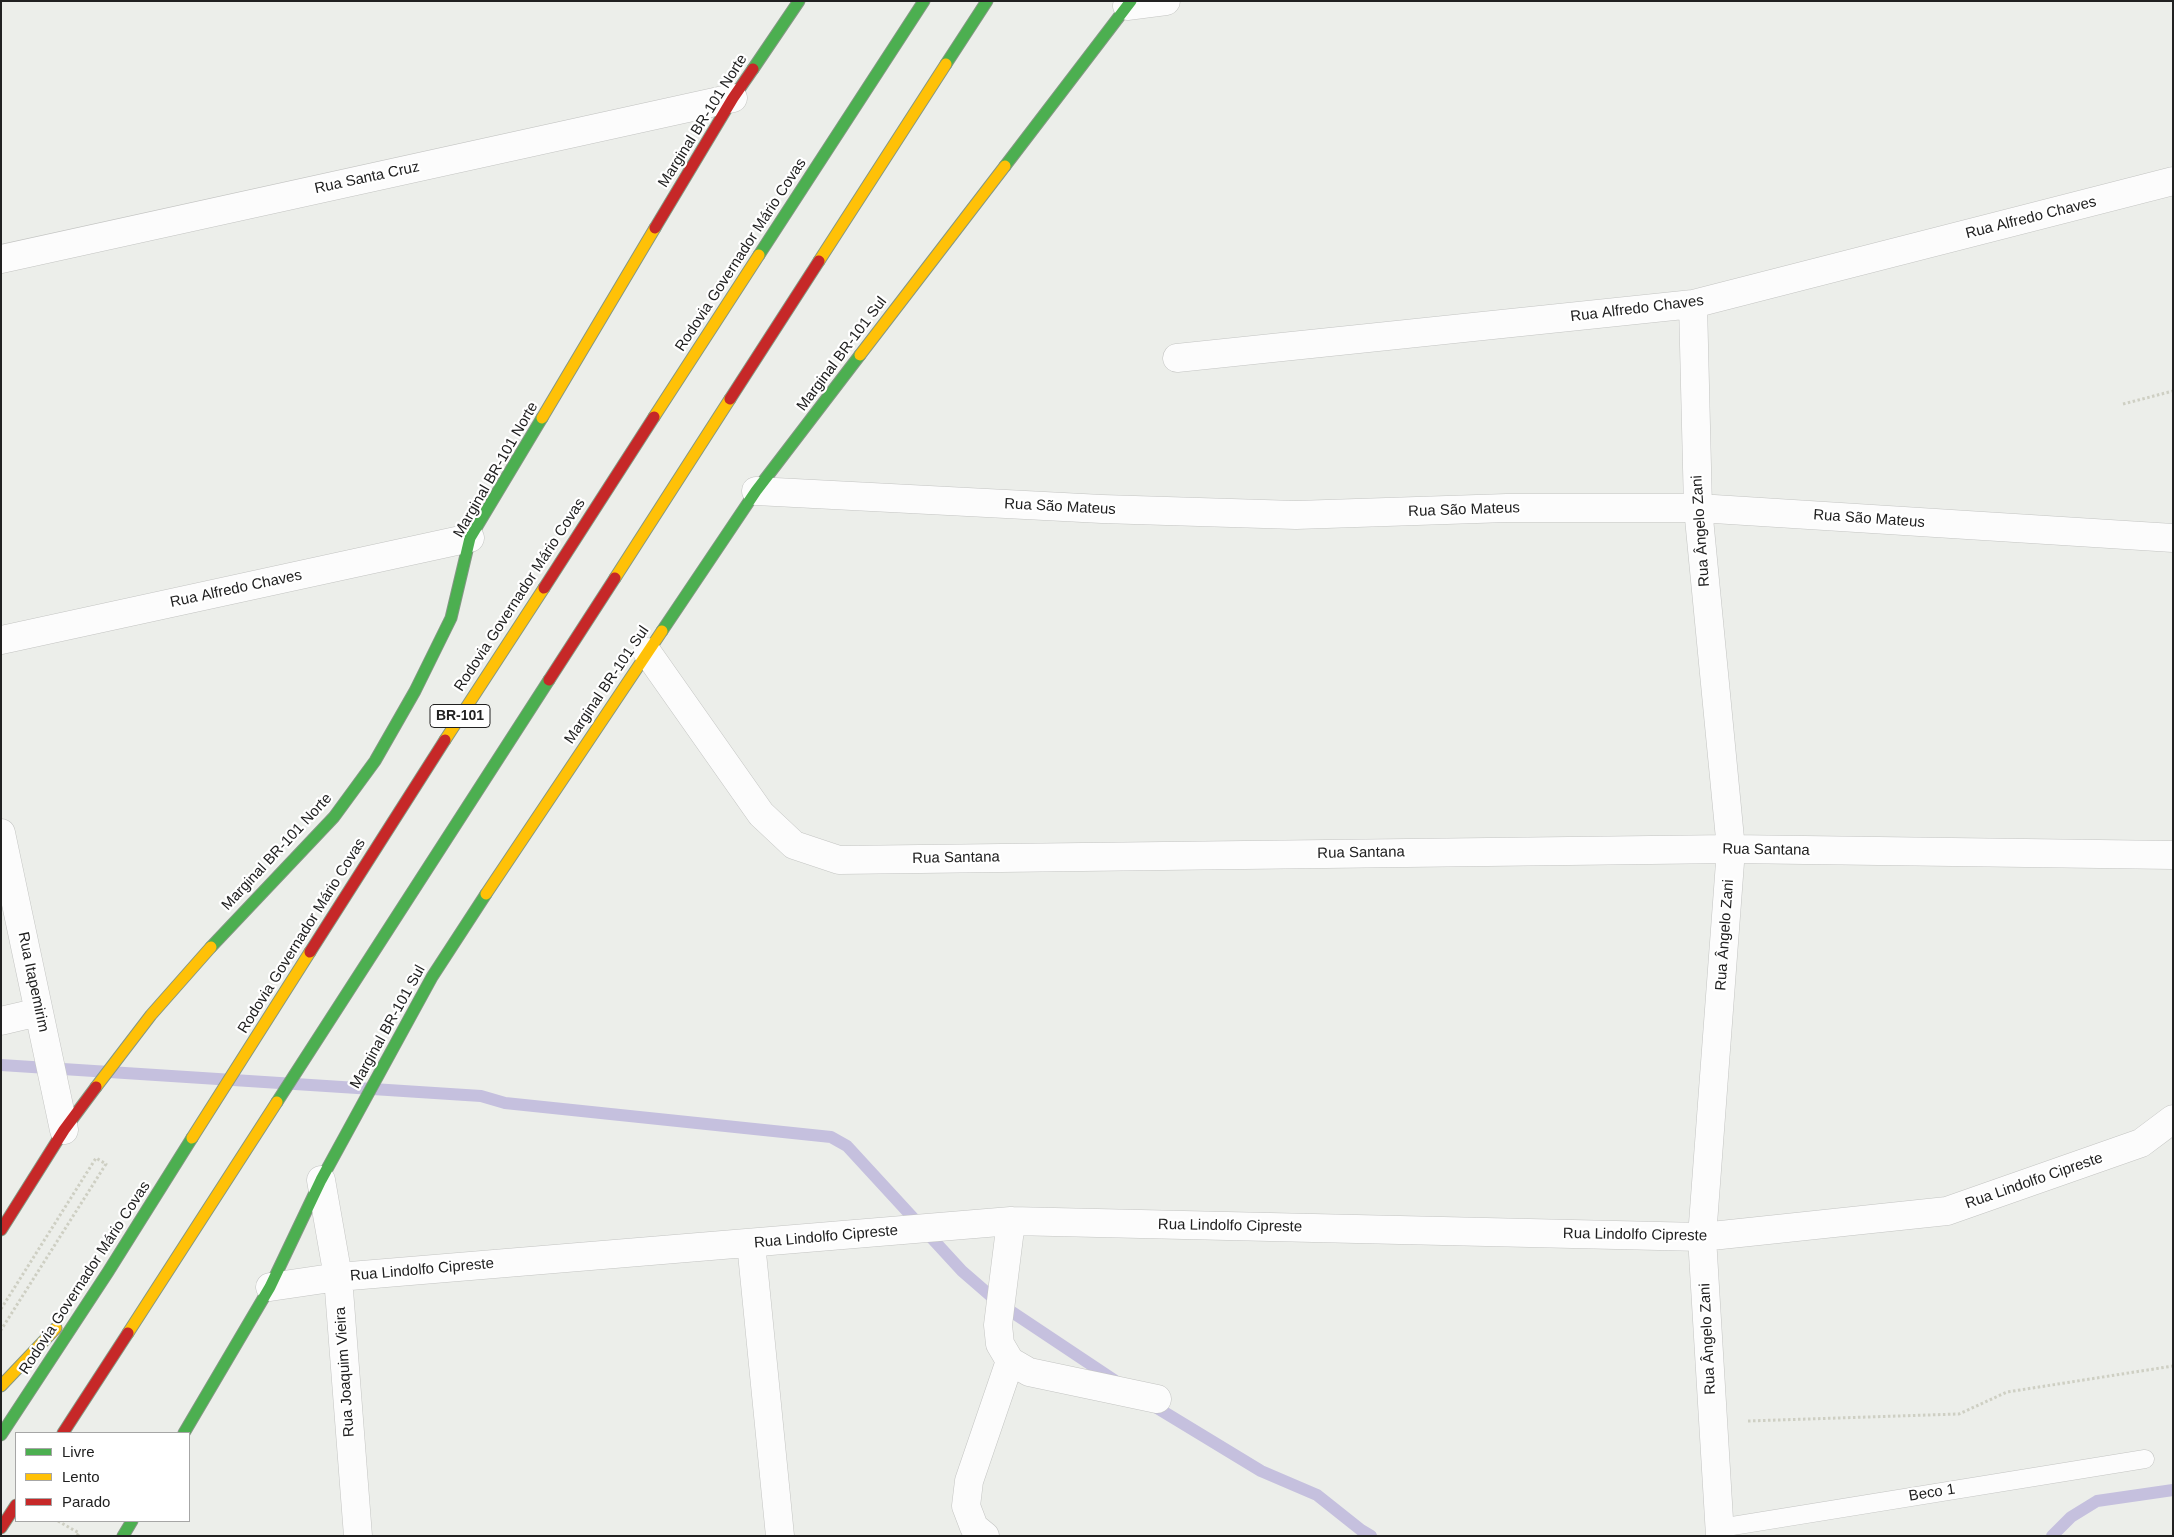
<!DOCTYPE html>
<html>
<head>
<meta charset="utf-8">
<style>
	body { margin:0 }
	#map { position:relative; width:2174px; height:1537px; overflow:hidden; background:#eceeea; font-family:Arial,sans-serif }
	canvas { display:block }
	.frame { position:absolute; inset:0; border:2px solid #212121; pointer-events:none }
	.legend { position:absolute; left:15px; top:1432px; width:175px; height:90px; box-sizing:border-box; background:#fff; border:1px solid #a6a6a6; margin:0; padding:6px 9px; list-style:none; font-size:15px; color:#212121 }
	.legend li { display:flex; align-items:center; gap:10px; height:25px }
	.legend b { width:25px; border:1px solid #a6a6a6 }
</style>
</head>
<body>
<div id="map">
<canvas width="2174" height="1537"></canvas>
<div class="frame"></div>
<ul class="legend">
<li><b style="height:6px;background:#4caf50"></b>Livre</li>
<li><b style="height:6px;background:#ffc107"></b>Lento</li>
<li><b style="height:6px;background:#c62828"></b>Parado</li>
</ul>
</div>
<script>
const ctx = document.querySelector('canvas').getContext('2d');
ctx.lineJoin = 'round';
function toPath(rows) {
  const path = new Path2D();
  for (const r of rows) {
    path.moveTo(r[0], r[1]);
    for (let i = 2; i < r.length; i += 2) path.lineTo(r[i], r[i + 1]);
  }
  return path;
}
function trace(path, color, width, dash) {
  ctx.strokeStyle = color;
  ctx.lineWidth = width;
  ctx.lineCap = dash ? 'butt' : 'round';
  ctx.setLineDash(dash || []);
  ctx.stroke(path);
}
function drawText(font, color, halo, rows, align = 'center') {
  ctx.font = font + ' Arial,sans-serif';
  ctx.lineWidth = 4.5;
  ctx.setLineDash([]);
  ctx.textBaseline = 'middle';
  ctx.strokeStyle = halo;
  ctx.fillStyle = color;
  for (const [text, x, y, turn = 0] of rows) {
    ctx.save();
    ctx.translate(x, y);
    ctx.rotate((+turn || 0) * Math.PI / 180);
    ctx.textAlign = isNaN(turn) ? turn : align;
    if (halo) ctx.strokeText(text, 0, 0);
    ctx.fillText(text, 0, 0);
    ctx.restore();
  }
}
const stream = toPath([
	[1,1065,481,1096,505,1103,831,1137,847,1146,962,1271,1000,1304,1117,1382],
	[1149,1403,1261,1471,1317,1495,1361,1530,1371,1536],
	[2052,1536,2071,1517,2097,1501,2173,1490]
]);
const path = toPath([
	[2123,404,2173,391],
	[1,1309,96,1158,106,1164,1,1330],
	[1748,1421,1959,1414,2007,1392,2173,1366],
	[58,1521,79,1533,77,1536]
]);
const lane = toPath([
	[1720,1528,2145,1459]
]);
const street = toPath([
	[1127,6,1166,1],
	[1,259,733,98],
	[1693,304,1698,508,1731,849,1702,1237,1720,1536],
	[1177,358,1693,304,2173,181],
	[756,491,1102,509,1296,515,1507,508,1698,508,2173,538],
	[1,640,470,538],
	[647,652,761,814,794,845,839,860,1731,849,2173,855],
	[1,833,64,1130],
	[1,1021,39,1012],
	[321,1180,338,1277,358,1536],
	[1011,1221,998,1325,1000,1344,1010,1361,1029,1372,1157,1399],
	[751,1243,780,1536],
	[270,1287,338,1277,1011,1221,1702,1237,1947,1211,2141,1143,2173,1119],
	[985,1536,974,1527,966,1506,969,1481,1010,1361]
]);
const fast = toPath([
	[946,64,987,1],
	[753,69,799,1],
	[1005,166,1131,1],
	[759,255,924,1],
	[662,631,756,491,860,355],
	[211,947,334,817,375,761,415,691,451,618,470,538,542,418],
	[277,1102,549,680],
	[184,1433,270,1287,321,1180,432,977,486,894],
	[1,1435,108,1272,192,1138],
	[123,1536,132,1521]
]);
const slow = toPath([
	[819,261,946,64],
	[860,355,1005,166],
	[654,417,759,255],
	[542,418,655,228],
	[615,578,730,399],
	[445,740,544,588],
	[486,894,662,631],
	[96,1087,151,1015,211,947],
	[192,1138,310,952],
	[128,1333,277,1102],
	[1,1386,56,1328]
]);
const jam = toPath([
	[655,228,733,98,753,69],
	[730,399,819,261],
	[544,588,654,417],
	[549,680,615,578],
	[310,952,445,740],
	[1,1230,64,1130,96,1087],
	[63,1433,128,1333],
	[1,1528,16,1505]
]);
const shields = [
	[460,716,60]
];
const shieldNames = [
	["BR-101",460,716]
];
const streetNames = [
	["Marginal BR-101 Norte",703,121,-58],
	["Rua Santa Cruz",367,178,-12],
	["Rua Alfredo Chaves",2031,218,-14],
	["Rodovia Governador Mário Covas",741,255,-57],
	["Rua Alfredo Chaves",1637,309,-7],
	["Marginal BR-101 Sul",842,354,-53],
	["Marginal BR-101 Norte",496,470,-60],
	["Rua São Mateus",1060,507,3],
	["Rua São Mateus",1464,510,-2],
	["Rua São Mateus",1869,519,4],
	["Rua Ângelo Zani",1701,531,-94],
	["Rua Alfredo Chaves",236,589,-12],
	["Rodovia Governador Mário Covas",520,595,-57],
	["Marginal BR-101 Sul",607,685,-56],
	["Rua Santana",1766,850,1],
	["Marginal BR-101 Norte",277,852,-47],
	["Rua Santana",1361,853,-1],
	["Rua Santana",956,858,-1],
	["Rua Ângelo Zani",1725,935,-86],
	["Rodovia Governador Mário Covas",302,936,-58],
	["Rua Itapemirim",33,982,78],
	["Marginal BR-101 Sul",388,1027,-61],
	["Rua Lindolfo Cipreste",2034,1181,-19],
	["Rua Lindolfo Cipreste",1230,1226,1],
	["Rua Lindolfo Cipreste",1635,1235,1],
	["Rua Lindolfo Cipreste",826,1237,-5],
	["Rua Lindolfo Cipreste",422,1270,-5],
	["Rodovia Governador Mário Covas",85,1278,-57],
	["Rua Ângelo Zani",1708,1339,-93],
	["Rua Joaquim Vieira",345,1372,-94],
	["Beco 1",1932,1493,-9]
];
trace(stream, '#c5c0de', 12);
trace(lane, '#c3c4c2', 19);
trace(street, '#c3c4c2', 29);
trace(fast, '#849784', 13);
trace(slow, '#849784', 13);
trace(jam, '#849784', 13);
trace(path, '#cecfc3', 3, [2.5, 2.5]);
trace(lane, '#fcfcfc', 18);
trace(street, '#fcfcfc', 28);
trace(fast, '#4caf50', 11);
trace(slow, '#ffc107', 11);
trace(jam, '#c62828', 11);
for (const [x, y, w] of shields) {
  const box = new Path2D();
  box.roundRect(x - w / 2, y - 11.5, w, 23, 4);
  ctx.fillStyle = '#fff';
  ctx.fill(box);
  trace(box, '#212121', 1);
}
drawText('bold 14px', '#212121', null, shieldNames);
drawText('15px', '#212121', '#fff', streetNames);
</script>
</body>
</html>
